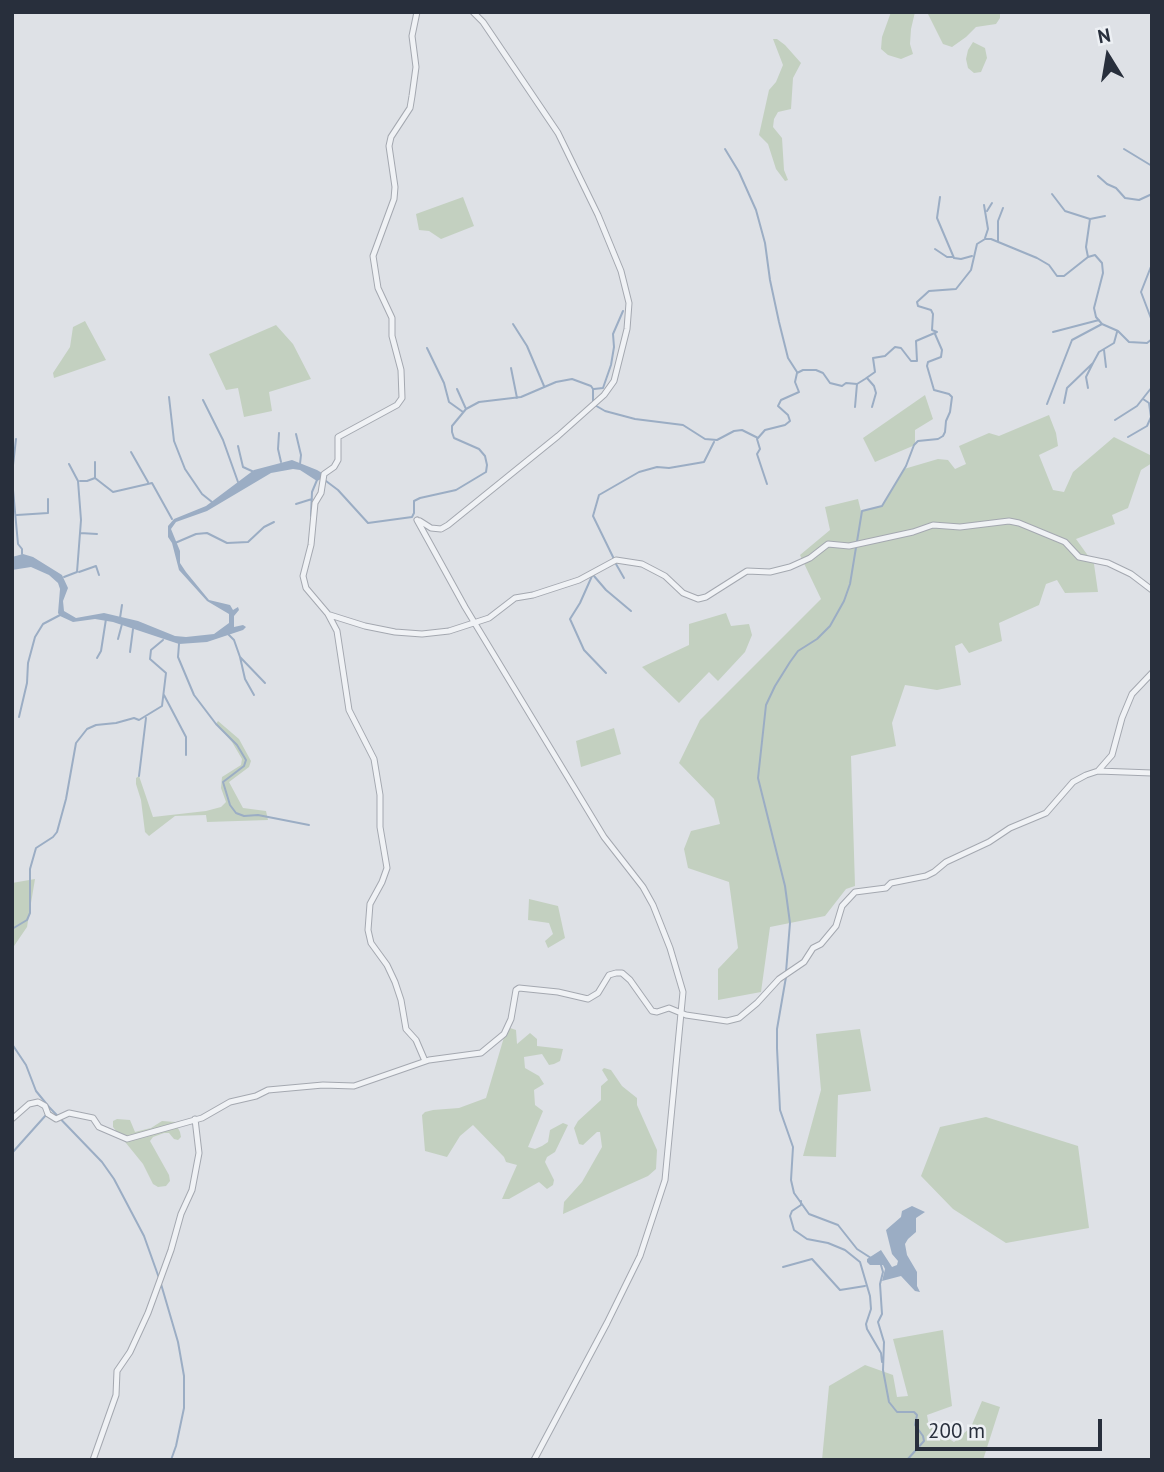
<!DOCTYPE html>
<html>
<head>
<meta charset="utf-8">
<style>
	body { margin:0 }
	#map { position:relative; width:1164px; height:1472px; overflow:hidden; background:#dee1e6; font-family:"PT Sans",sans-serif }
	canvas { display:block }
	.frame { position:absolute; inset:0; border:14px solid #282f3c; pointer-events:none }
	.north { position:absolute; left:1073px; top:21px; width:70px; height:70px; -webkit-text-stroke:5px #edf0f4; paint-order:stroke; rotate:349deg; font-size:19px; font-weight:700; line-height:28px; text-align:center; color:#282f3c }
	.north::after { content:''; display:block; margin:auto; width:24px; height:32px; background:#282f3c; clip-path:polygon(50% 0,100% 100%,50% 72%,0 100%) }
	.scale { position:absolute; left:915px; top:1419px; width:187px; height:32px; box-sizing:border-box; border:4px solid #282f3c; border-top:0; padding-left:9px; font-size:21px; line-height:24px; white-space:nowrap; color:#282f3c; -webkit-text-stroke:5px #edf0f4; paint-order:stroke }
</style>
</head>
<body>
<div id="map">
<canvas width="1164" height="1472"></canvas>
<div class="frame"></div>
<div class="north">N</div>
<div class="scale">200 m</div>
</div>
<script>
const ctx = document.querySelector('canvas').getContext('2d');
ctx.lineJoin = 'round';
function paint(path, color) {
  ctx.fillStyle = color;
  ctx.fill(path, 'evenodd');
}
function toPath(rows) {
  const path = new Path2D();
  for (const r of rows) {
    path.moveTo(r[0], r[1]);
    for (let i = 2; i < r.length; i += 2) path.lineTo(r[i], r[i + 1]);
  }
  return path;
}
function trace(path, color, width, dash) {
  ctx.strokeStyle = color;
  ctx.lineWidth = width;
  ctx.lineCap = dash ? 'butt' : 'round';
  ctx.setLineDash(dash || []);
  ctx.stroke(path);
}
const green = toPath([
	[891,12,915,12,911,29,910,44,913,54,901,59,888,55,881,49,882,37],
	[927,12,1000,12,1000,18,996,24,976,27,966,37,952,47,943,44],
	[773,39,777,39,785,45,801,63,793,78,791,109,778,112,774,119,773,127,782,138,784,170,788,180,785,181,776,169,768,144,759,135,769,90,776,82,783,65],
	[973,42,985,48,987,58,981,72,974,73,968,68,966,59,968,50],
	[463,197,474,226,441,239,429,231,419,230,416,214],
	[85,321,106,360,54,378,53,373,70,347,73,327],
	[276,325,293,344,311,379,269,392,272,411,244,417,238,388,226,390,209,354],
	[925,395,933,419,915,430,915,445,875,462,863,438],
	[1049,415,1056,433,1058,446,1039,455,1053,490,1064,492,1073,472,1114,437,1152,456,1152,463,1141,470,1128,508,1112,515,1115,524,1076,539,1094,564,1098,592,1065,593,1057,580,1046,584,1039,605,999,623,1002,641,969,653,962,643,955,646,961,685,937,690,905,685,892,723,896,746,851,756,855,886,846,889,825,916,770,927,761,992,718,1000,718,969,738,948,729,882,688,868,684,849,691,831,720,824,714,799,679,763,700,720,821,599,800,555,830,530,825,507,858,499,861,511,882,506,904,469,938,459,948,460,955,469,966,464,959,446,989,433,999,436],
	[726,613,731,626,749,624,752,635,745,652,718,681,709,672,679,703,642,667,689,645,689,624],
	[218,721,239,739,251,761,249,767,229,782,243,808,266,811,268,820,207,822,206,815,175,816,149,836,145,832,141,800,136,784,136,778,139,776,153,817,206,811,221,807,226,802,221,788,222,777,241,765,242,759,232,742,216,724],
	[614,728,621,754,581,767,576,741],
	[35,879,27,927,12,949,12,883],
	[529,899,558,906,565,938,548,948,545,941,553,934,549,923,528,920],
	[507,1027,516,1030,517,1044,530,1033,537,1039,537,1046,563,1049,560,1061,554,1064,549,1065,542,1054,524,1057,525,1068,539,1076,544,1084,534,1090,535,1105,543,1111,528,1147,535,1149,542,1146,548,1142,550,1130,563,1123,568,1125,555,1152,547,1157,545,1162,554,1180,553,1185,547,1189,539,1182,509,1199,502,1199,517,1165,506,1162,504,1157,473,1125,460,1136,447,1157,425,1151,422,1115,425,1112,433,1110,459,1108,486,1098],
	[860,1029,871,1091,838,1095,836,1157,803,1156,821,1090,816,1034],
	[604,1068,611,1070,622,1086,637,1098,637,1105,657,1150,656,1169,648,1176,563,1214,564,1202,582,1182,602,1147,600,1132,597,1132,583,1145,579,1144,574,1128,578,1121,601,1100,601,1086,608,1080,602,1070],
	[986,1117,1078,1146,1089,1228,1006,1243,953,1209,921,1176,940,1127],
	[117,1119,130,1120,135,1132,151,1128,162,1121,175,1122,180,1132,181,1137,178,1140,174,1139,169,1133,164,1133,153,1137,150,1141,169,1175,170,1181,166,1186,158,1187,153,1184,143,1164,113,1127,113,1121],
	[943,1330,952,1406,927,1415,929,1426,954,1442,971,1427,982,1401,1000,1407,983,1460,822,1460,829,1386,865,1365,893,1375,897,1397,908,1396,893,1339]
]);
const water = toPath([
	[292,460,317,470,322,473,321,479,317,481,300,470,293,469,271,473,207,511,176,522,171,529,180,551,180,563,186,572,209,600,230,605,233,610,238,607,239,610,234,616,234,627,243,625,246,627,243,630,207,642,179,644,113,622,95,619,73,622,60,616,58,613,60,589,58,583,49,575,31,567,12,570,12,557,23,554,33,557,62,575,68,588,63,601,64,611,76,618,104,613,138,621,175,636,186,637,214,634,229,623,229,614,207,601,179,570,172,543,168,537,168,526,174,519,206,506,254,470],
	[912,1206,925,1212,916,1218,916,1232,908,1239,905,1244,907,1255,917,1272,917,1286,920,1292,915,1291,901,1276,882,1281,885,1269,883,1265,870,1265,867,1262,867,1259,881,1250,892,1267,897,1265,898,1261,892,1254,886,1230,901,1217,902,1211]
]);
const stream = toPath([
	[725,149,739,172,756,210,765,243,770,280,779,322,788,358,797,372],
	[1124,149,1152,166],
	[1098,176,1107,184,1116,188,1125,198,1139,200,1152,194],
	[1052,194,1065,211,1090,219,1086,247,1088,257],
	[940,197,937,218,954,258,961,259,972,256],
	[984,205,988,229,985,238],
	[987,211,992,203],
	[1090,219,1105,216],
	[998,241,998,221,1003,208],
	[935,249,947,257,953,257],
	[1152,264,1141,292,1152,321],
	[513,324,527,346,544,386],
	[1053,332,1099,320],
	[427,348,444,383,449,402,463,412],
	[1104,350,1106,367],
	[511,368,517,398],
	[867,378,874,386,876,393,872,407],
	[1088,388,1086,377,1093,363],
	[457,389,466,409],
	[594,389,603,388,611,365,614,347,613,334,623,311],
	[169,397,174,441,185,469,202,494,212,502],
	[203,400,223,440,238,482],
	[1064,403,1067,388,1093,363,1099,352,1114,343,1117,332],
	[1047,404,1072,340,1102,324],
	[855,407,857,384],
	[1115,420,1137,406,1152,387],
	[279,433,278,449,281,462],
	[296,434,301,455,300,464],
	[1128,437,1147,426,1151,417,1149,403,1143,399],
	[757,439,760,449,757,454,767,484],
	[238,446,243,467,254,472],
	[131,452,148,482],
	[95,462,95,478],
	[12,474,16,439],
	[12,479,18,544,22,549,22,554],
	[80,481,87,481,95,478,113,492,152,483,172,519],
	[326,481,338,490,368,523,412,517,414,513,414,501,420,498,456,490,486,472,487,465,485,456,479,449,454,438,452,432,452,426,466,409,479,402,521,397,556,382,572,379,591,386,593,389,593,404,605,411,635,419,683,425,705,439,717,440,734,431,742,430,758,438,765,430,785,425,790,421,788,415,778,406,781,400,799,392,795,382,797,373,803,370,816,370,823,373,830,383,842,386,846,383,857,384,865,379,875,372,873,358,885,356,895,347,901,348,911,361,917,361,916,341,937,332,932,330,933,314,931,310,918,306,917,302,929,291,956,289,971,270,977,244,985,239,991,239,1037,258,1049,265,1057,276,1064,276,1088,257,1095,255,1102,263,1103,273,1094,308,1096,317,1102,324,1118,331,1129,342,1147,343,1152,339],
	[296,504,312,499],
	[17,515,48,513,48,499],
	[311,516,312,492,317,480],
	[80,533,97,534],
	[175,543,196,534,207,533,227,543,248,542,264,527,274,522],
	[614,559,593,516,599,495,639,472,657,467,669,468,704,462,714,442],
	[616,564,624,578],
	[79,572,96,566,99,575],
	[592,576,580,603,570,619,584,650,606,673],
	[594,576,606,590,631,611],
	[64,577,77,572,81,520,78,481,69,464],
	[120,618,122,605],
	[228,634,234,640,240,657,265,683],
	[118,639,122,624],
	[179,644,178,657,194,695,216,724,237,745,246,760,244,766,223,782,230,805,236,813,244,816,258,815,309,825],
	[130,652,133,629],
	[240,657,245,679,254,695],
	[97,658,101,651,106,619],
	[164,695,186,737,186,755],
	[19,717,27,683,28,663,35,637,43,624,62,614],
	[139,776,146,718],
	[12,929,27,920,30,913,30,869,36,848,53,837,57,832,66,799,76,743,87,729,96,725,116,723,134,718,139,720,162,706,166,673,150,659,151,650,163,640],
	[786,972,790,923,785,886,758,778,766,705,775,686,790,662,798,651,817,639,830,626,844,601,850,584,862,511,882,506,906,466,914,445,918,441,938,439,943,436,945,432,946,421,950,412,952,397,949,394,934,390,927,366,928,362,941,357,942,350,935,334],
	[786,977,777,1029,777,1048,780,1110,793,1147,791,1180,794,1193,809,1214,838,1225,857,1249,871,1258],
	[12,1044,26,1065,36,1091,49,1107],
	[49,1107,102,1162,114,1179,144,1236,159,1278],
	[12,1153,46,1115],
	[801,1201,801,1205,792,1211,790,1216,794,1230,807,1239,828,1243,845,1250,860,1262,870,1296,871,1309,866,1324,867,1329,881,1353,882,1362],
	[881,1265,883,1272,880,1284,882,1314,878,1322,884,1342,883,1370,889,1402,897,1412,914,1412,917,1415,915,1425,923,1436,924,1441,907,1460],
	[783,1267,812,1259,840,1290,865,1286],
	[161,1284,178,1342,184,1376,184,1408,176,1446,171,1460]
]);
const street = toPath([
	[417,12,412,36,416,67,412,96,410,108,391,137,389,146,395,187,394,199,373,256,378,288,392,318,392,336,401,370,402,398,397,405,338,437,338,460,334,467,324,474,321,493,315,503,311,545,303,576,306,588,328,614,337,631,349,710,374,759,380,795,380,827,387,868,382,882,370,904,368,930,371,943,387,965,395,982,401,1000,406,1029,416,1040,425,1061],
	[417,520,465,607,604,837,643,887,653,905,670,948,683,992,665,1180,640,1256,607,1323,534,1460],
	[420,521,431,528,441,529,448,525,558,436,604,395,614,381,627,329,629,303,621,271,598,215,558,133,483,22,473,12],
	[330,615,365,626,395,632,422,634,449,631,489,618,515,598,533,595,579,580,616,560,642,564,665,576,683,593,698,599,706,597,747,571,770,572,790,567,810,558,828,544,849,546,913,532,933,525,960,527,1009,521,1019,523,1065,542,1079,557,1108,563,1131,574,1152,590],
	[1098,771,1112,755,1122,718,1132,694,1152,673],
	[12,1119,29,1104,38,1102,45,1106,48,1114,56,1119,69,1113,93,1118,99,1127,127,1139,202,1118,230,1102,256,1096,268,1090,323,1085,354,1086,429,1060,481,1053,504,1034,511,1019,516,990,519,988,558,992,588,999,598,993,609,975,616,973,622,973,630,980,652,1011,657,1012,669,1008,686,1015,727,1021,739,1018,757,1003,779,979,804,962,813,948,821,944,836,926,842,906,855,892,886,888,891,883,926,876,934,872,946,862,989,842,1010,828,1046,813,1073,782,1086,775,1098,771,1152,773],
	[93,1460,116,1395,117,1371,130,1352,148,1313,171,1250,181,1214,192,1190,199,1153,195,1119]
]);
paint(green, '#c3d0c0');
paint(water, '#9badc4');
trace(stream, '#9badc4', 2);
trace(street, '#a4a8b0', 7);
trace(street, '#f0f2f5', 5);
</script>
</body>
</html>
